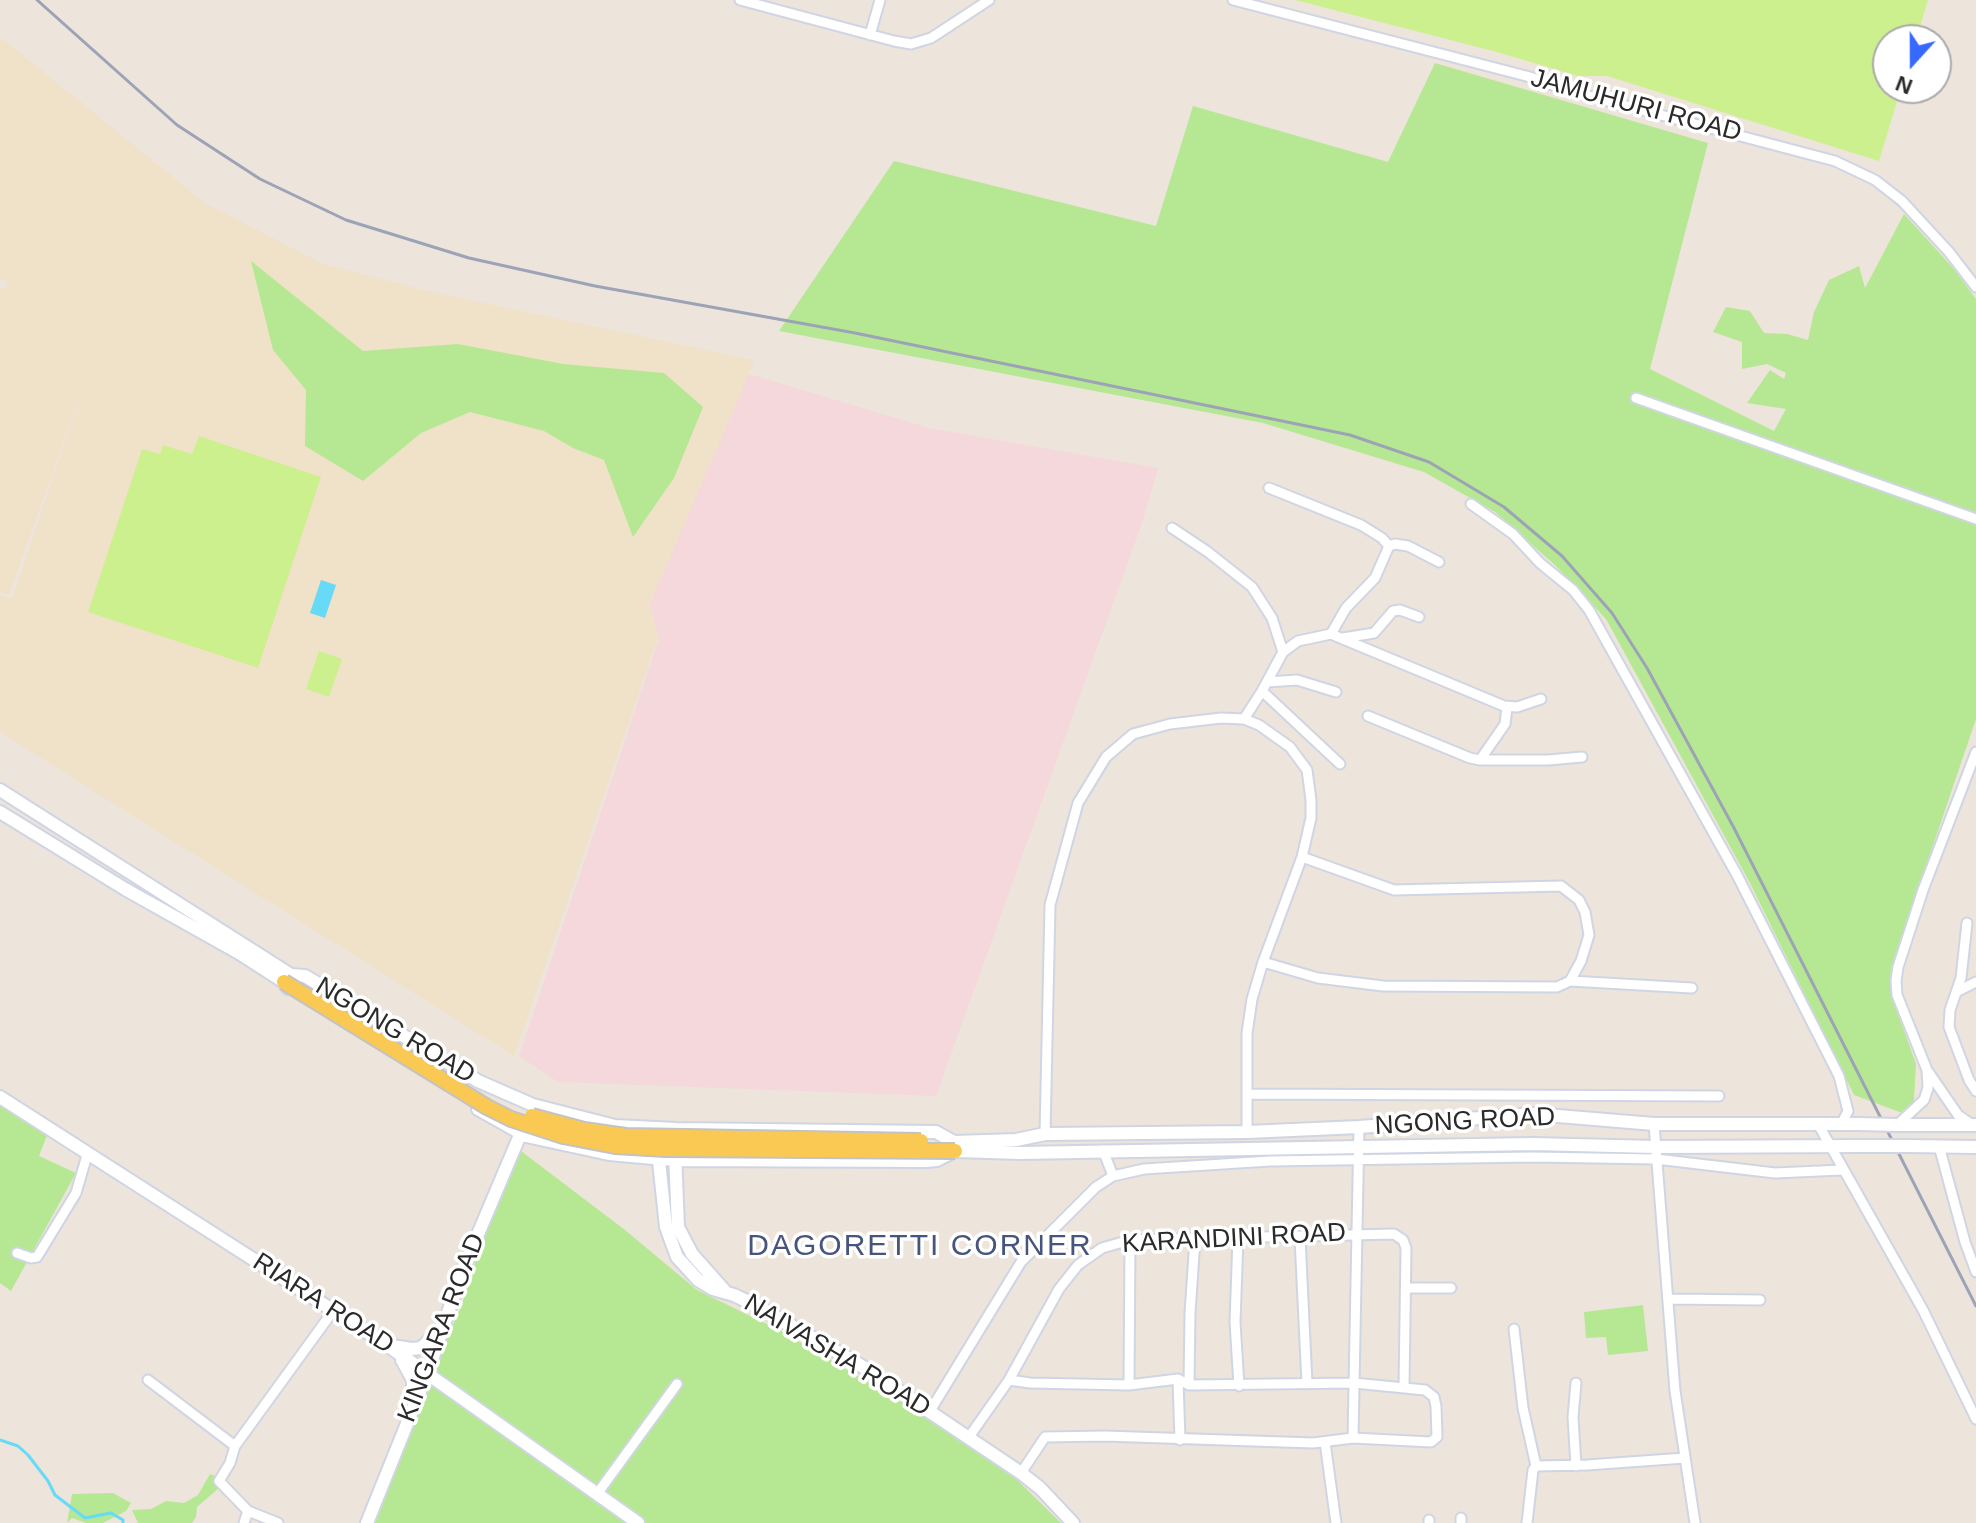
<!DOCTYPE html>
<html>
<head>
<meta charset="utf-8">
<style>
	body { margin:0 }
	#map { position:relative; width:1976px; height:1523px; overflow:hidden; background:#ede4db; font-family:Arial,sans-serif }
	canvas { display:block }
	.north { position:absolute; left:1872px; top:24px; width:80px; height:80px; box-sizing:border-box; background:#fff; border:2px solid #aaa; border-radius:50%; rotate:201deg; font-size:22px; font-weight:700; line-height:32px; text-align:center; color:#2a2a2a }
	.north::after { content:''; display:block; margin:auto; width:28px; height:36px; background:#3769ff; clip-path:polygon(50% 0,100% 100%,50% 72%,0 100%) }
</style>
</head>
<body>
<div id="map">
<canvas width="1976" height="1523"></canvas>
<div class="north">N</div>
</div>
<script>
const ctx = document.querySelector('canvas').getContext('2d');
ctx.lineJoin = 'round';
function paint(path, color) {
  ctx.fillStyle = color;
  ctx.fill(path, 'evenodd');
}
function toPath(rows) {
  const path = new Path2D();
  for (const r of rows) {
    path.moveTo(r[0], r[1]);
    for (let i = 2; i < r.length; i += 2) path.lineTo(r[i], r[i + 1]);
  }
  return path;
}
function trace(path, color, width, dash) {
  ctx.strokeStyle = color;
  ctx.lineWidth = width;
  ctx.lineCap = dash ? 'butt' : 'round';
  ctx.setLineDash(dash || []);
  ctx.stroke(path);
}
function drawText(font, color, halo, rows, align = 'center') {
  ctx.font = font + ' Arial,sans-serif';
  ctx.lineWidth = 7;
  ctx.setLineDash([]);
  ctx.textBaseline = 'middle';
  ctx.strokeStyle = halo;
  ctx.fillStyle = color;
  for (const [text, x, y, turn = 0] of rows) {
    ctx.save();
    ctx.translate(x, y);
    ctx.rotate((+turn || 0) * Math.PI / 180);
    ctx.textAlign = isNaN(turn) ? turn : align;
    if (halo) ctx.strokeText(text, 0, 0);
    ctx.fillText(text, 0, 0);
    ctx.restore();
  }
}
const education = toPath([
	[3,39,205,203,323,264,432,292,754,360,514,1056,0,732,0,595,12,599,93,359,9,595,0,592,0,287,5,289,7,281,0,279,0,41]
]);
const medical = toPath([
	[749,374,929,428,1158,468,1142,523,936,1096,558,1082,519,1056,659,639,650,604]
]);
const green = toPath([
	[1435,63,1708,143,1650,369,1774,431,1786,409,1747,403,1770,370,1784,379,1786,373,1767,364,1742,369,1742,342,1713,332,1726,307,1750,311,1764,333,1787,334,1808,340,1814,312,1829,280,1859,266,1865,288,1904,214,1954,269,1976,299,1976,719,1891,969,1891,994,1916,1064,1913,1117,1854,1095,1750,883,1606,619,1556,566,1495,512,1424,472,1263,423,779,331,894,161,1156,226,1193,106,1388,162],
	[251,261,363,351,458,344,563,364,664,373,703,407,674,478,633,537,604,460,573,448,544,431,470,412,421,433,363,481,305,446,306,390,273,350],
	[0,1104,48,1133,39,1156,76,1173,11,1291,0,1283],
	[521,1151,625,1230,697,1290,783,1332,925,1416,1008,1471,1061,1523,369,1523,424,1389,461,1307,483,1238],
	[1643,1305,1648,1351,1608,1355,1606,1337,1586,1338,1584,1312],
	[210,1474,227,1481,197,1507,196,1517,192,1523,138,1523,132,1510,151,1509,166,1501,184,1503,198,1495],
	[113,1493,131,1503,126,1511,103,1523,86,1523,72,1518,67,1523,72,1494]
]);
const pitch = toPath([
	[1295,0,1928,0,1916,40,1888,40,1888,88,1901,88,1879,161,1607,76,1578,76,1497,52],
	[199,436,321,477,258,668,88,612,142,449,160,454,163,445,192,454],
	[319,651,342,659,329,697,306,689]
]);
const water = toPath([
	[321,580,336,585,325,618,310,613]
]);
const stream = toPath([
	[0,1440,18,1446,28,1455,48,1481,55,1495,85,1518,111,1513,123,1520,123,1523]
]);
const street = toPath([
	[740,0,894,41,911,44,931,38,989,0],
	[1233,0,1530,77,1570,91,1835,161,1875,180,1902,201,1949,252,1976,287],
	[870,35,880,0],
	[1636,398,1976,519],
	[1269,488,1361,525,1382,538,1389,546],
	[1471,504,1513,534,1540,563,1573,590,1589,610,1737,875,1839,1076,1848,1111,1841,1125],
	[1172,528,1208,552,1252,587,1272,618,1283,652],
	[1331,634,1346,608,1375,578,1389,546,1395,544,1408,546,1439,562],
	[1343,638,1374,633,1393,611,1400,610,1419,617],
	[1267,682,1297,680,1336,692],
	[1262,691,1340,764],
	[1368,716,1470,758,1480,760,1505,724,1507,707],
	[1244,719,1262,691,1283,652,1298,641,1331,634,1504,706,1517,707,1541,699],
	[1480,760,1548,760,1582,757],
	[1967,923,1961,978,1950,1010,1949,1027,1969,1080,1976,1091],
	[1263,962,1318,978,1383,986,1557,987,1570,981,1581,961,1589,935,1585,912,1579,900,1561,886,1394,890,1302,857],
	[1570,981,1692,988],
	[1958,991,1976,982],
	[1248,1094,1719,1096],
	[1654,1124,1675,1391,1695,1523],
	[1818,1124,1923,1310,1976,1419],
	[1971,1124,1958,1115,1927,1070,1897,995,1896,981,1898,967,1923,890,1976,752],
	[1897,1125,1924,1100,1928,1088,1927,1070],
	[1045,1134,1050,905,1078,803,1106,757,1133,734,1170,724,1221,718,1244,719,1259,725,1290,747,1307,770,1311,800,1311,818,1302,857,1263,962,1252,999,1247,1033,1247,1132],
	[1939,1146,1965,1242,1976,1272],
	[1103,1150,1113,1176],
	[1238,1238,1235,1322,1239,1386],
	[1300,1238,1307,1384],
	[17,1253,31,1258,37,1257,76,1193,88,1152],
	[1406,1288,1451,1288],
	[1669,1299,1760,1300],
	[1514,1329,1523,1408,1536,1466,1587,1465,1685,1458],
	[1178,1379,1180,1440],
	[148,1380,235,1446],
	[1009,1380,1030,1383,1129,1385,1178,1379,1189,1385,1354,1383,1425,1390,1434,1397,1436,1406,1437,1437,1431,1442,1353,1438,1313,1443,1105,1436,1045,1437,1021,1473],
	[1576,1383,1573,1417,1576,1466],
	[1129,1385,1130,1240],
	[1189,1385,1190,1313,1195,1239],
	[930,1411,1021,1262,1096,1187,1113,1176,1144,1169,1270,1161,1532,1157,1656,1159,1775,1173,1842,1170],
	[969,1437,1009,1380,1059,1289,1078,1265,1102,1248,1130,1240,1394,1234,1403,1240,1406,1248,1404,1387],
	[1353,1438,1359,1127],
	[1325,1442,1336,1523],
	[597,1494,677,1384],
	[1461,1518,1461,1523],
	[1429,1520,1429,1523],
	[244,1523,248,1511],
	[278,1523,248,1511,219,1481,230,1463,235,1446,333,1311],
	[1527,1523,1533,1470,1536,1466]
]);
const secondary = toPath([
	[0,790,291,975,305,976,478,1081,533,1105,615,1126,676,1129,936,1132,954,1142,1016,1140,1045,1134,1247,1132,1359,1127,1534,1114,1654,1124,1858,1124],
	[0,812,125,889,239,953,284,982,288,988],
	[0,1097,387,1345,638,1523],
	[478,1109,526,1136,609,1154,675,1160,926,1161,937,1160,955,1151,1021,1153,1533,1144,1655,1147,1859,1146],
	[1897,1125,1976,1125],
	[1909,1146,1976,1147],
	[658,1152,666,1227,677,1257,698,1280,713,1289,734,1295,757,1306,860,1365,1021,1473,1040,1488,1073,1523],
	[675,1153,678,1227,692,1254,724,1290],
	[392,1346,412,1349,421,1348,442,1329],
	[402,1360,413,1380,413,1398],
	[367,1523,427,1374,462,1272,523,1128]
]);
const rail = toPath([
	[37,0,177,125,260,179,346,220,469,258,595,286,855,333,1350,435,1429,462,1504,507,1562,556,1612,613,1647,668,1734,828,1976,1306]
]);
const secondaryBridge = toPath([
	[1858,1124,1897,1125],
	[1859,1146,1909,1146]
]);
const primaryBridge = toPath([
	[284,982,487,1107,511,1119,563,1136,615,1146,665,1149,955,1151],
	[532,1116,584,1130,626,1136,921,1141]
]);
const streetNames = [
	["JAMUHURI ROAD",1636,106,15],
	["NGONG ROAD",395,1031,31],
	["NGONG ROAD",1465,1122,-3],
	["KARANDINI ROAD",1234,1239,-3],
	["RIARA ROAD",323,1304,33],
	["KINGARA ROAD",442,1328,-69],
	["NAIVASHA ROAD",837,1356,31]
];
const quarterNames = [
	["DAGORETTI CORNER",920,1247]
];
paint(education, '#f0e1c9');
paint(medical, '#f5d8db');
paint(green, '#b6e894');
paint(pitch, '#cdf08f');
paint(water, '#67daf7');
trace(stream, '#67daf7', 3);
trace(street, '#d0d5e4', 13);
trace(secondary, '#d0d5e4', 16);
trace(street, '#fff', 9);
trace(secondary, '#fff', 12);
trace(rail, '#9da3b6', 3);
trace(secondaryBridge, '#d0d5e4', 16, []);
trace(primaryBridge, '#c3c3c3', 18, []);
trace(secondaryBridge, '#fff', 12);
trace(primaryBridge, '#fac953', 14);
drawText('26px', '#2a2a2a', '#fff', streetNames);
ctx.letterSpacing = '2px';
drawText('30px', '#47557e', '#fff', quarterNames);
ctx.letterSpacing = '0px';
</script>
</body>
</html>
